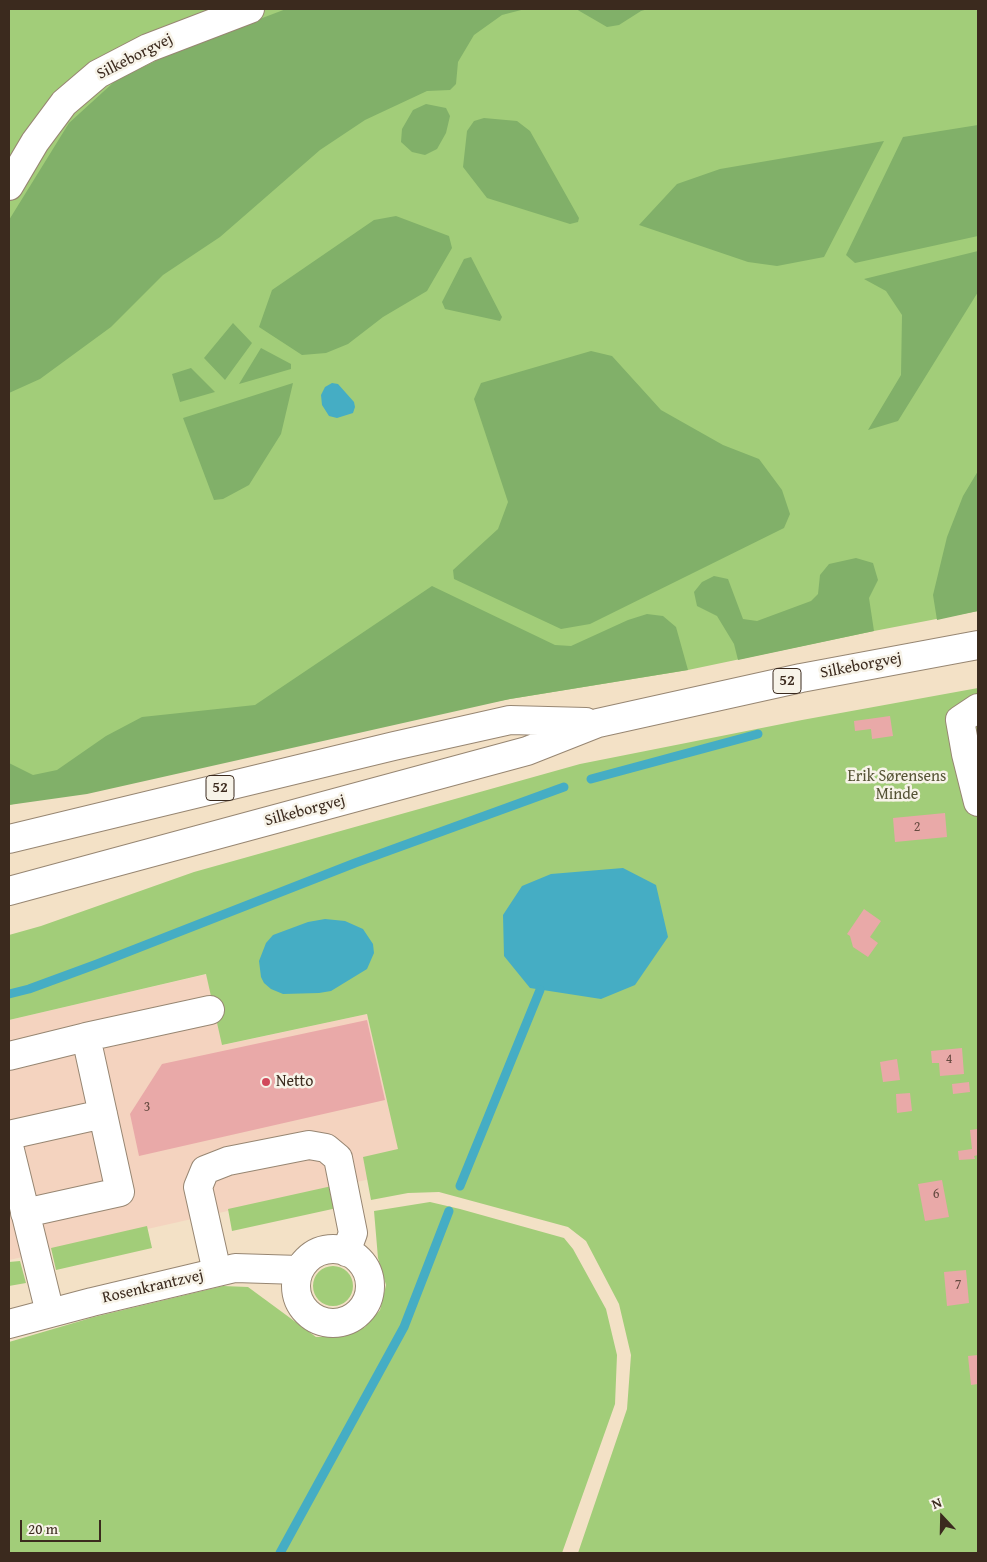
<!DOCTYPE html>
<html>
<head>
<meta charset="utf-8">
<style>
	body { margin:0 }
	#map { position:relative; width:987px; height:1562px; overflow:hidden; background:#f3e1c6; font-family:"Gentium Book Plus",serif }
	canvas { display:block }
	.frame { position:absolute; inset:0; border:10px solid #3b2a1e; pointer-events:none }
	.north { position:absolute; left:917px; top:1492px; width:50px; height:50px; -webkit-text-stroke:4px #f7f3e8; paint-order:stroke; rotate:339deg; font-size:14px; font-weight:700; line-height:20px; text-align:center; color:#3b2a1e }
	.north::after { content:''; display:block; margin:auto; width:18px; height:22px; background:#3b2a1e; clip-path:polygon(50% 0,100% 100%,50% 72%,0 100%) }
	.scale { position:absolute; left:20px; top:1520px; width:81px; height:22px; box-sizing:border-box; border:2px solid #3b2a1e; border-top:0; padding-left:6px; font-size:15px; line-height:18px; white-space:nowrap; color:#3b2a1e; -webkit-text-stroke:4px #f7f3e8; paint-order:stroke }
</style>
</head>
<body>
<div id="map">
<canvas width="987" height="1562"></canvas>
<div class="frame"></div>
<div class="north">N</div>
<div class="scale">20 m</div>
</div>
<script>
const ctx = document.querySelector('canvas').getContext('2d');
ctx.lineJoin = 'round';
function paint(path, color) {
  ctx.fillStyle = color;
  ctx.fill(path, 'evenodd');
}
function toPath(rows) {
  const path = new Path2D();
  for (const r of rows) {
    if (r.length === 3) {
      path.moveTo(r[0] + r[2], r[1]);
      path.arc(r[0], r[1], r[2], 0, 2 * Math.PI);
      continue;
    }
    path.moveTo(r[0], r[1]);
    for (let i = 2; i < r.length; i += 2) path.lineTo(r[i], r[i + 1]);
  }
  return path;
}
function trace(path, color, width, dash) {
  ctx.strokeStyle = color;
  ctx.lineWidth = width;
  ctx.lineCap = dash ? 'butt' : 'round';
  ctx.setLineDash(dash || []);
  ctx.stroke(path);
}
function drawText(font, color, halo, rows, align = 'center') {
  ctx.font = font + ' "Gentium Book Plus",serif';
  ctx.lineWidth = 5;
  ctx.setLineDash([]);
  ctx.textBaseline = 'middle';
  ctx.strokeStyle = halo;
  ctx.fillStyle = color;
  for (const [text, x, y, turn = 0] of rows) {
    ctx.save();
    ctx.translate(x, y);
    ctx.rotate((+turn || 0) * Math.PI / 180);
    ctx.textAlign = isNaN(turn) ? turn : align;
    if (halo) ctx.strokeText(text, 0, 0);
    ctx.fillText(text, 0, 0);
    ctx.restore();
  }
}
const built = toPath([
	[207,974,223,1045,367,1014,406,1171,9,1260,9,1020]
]);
const green = toPath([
	[9,9,978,9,978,611,874,631,688,670,510,699,405,718,9,805],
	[978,688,978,1553,578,1553,627,1409,631,1355,619,1304,586,1241,568,1227,439,1192,408,1193,371,1200,363,1157,398,1149,367,1014,222,1045,206,974,9,1020,9,935,41,926,194,872,580,764,802,720],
	[332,1186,337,1208,232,1231,228,1209],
	[430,1202,460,1209,564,1238,573,1249,606,1309,617,1355,615,1404,562,1553,9,1553,9,1342,94,1317,223,1286,248,1287,316,1337,343,1337,365,1327,380,1310,386,1285,378,1258,374,1211],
	[147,1226,152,1248,56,1270,51,1248],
	[20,1261,26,1283,9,1286,9,1262],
	[333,1286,20]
]);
const forest = toPath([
	[286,9,525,9,502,15,474,35,458,62,456,84,450,90,427,91,365,120,320,150,220,237,163,275,111,327,40,379,9,393,9,220,69,123,115,81,178,50],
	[576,9,648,9,641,11,619,25,607,27],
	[426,104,446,108,450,116,446,133,437,149,425,155,412,152,401,142,402,129,413,110],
	[484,118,517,121,530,131,579,218,578,222,570,224,487,198,463,167,467,131,474,121],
	[978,125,978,236,855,263,846,255,903,137],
	[884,141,824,257,777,266,748,262,639,225,677,184,720,169],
	[396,216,449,236,452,248,427,291,383,317,348,344,326,353,302,355,259,327,272,290,374,220],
	[978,251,978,292,898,421,868,430,901,375,902,315,886,291,864,279],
	[471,257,502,317,500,321,445,309,442,302,464,259],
	[233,323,252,343,225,380,204,358],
	[261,348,291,364,291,369,239,384],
	[591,351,612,356,661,410,723,445,759,459,782,490,790,514,784,528,590,624,561,629,454,579,453,570,498,529,508,502,474,399,481,383],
	[191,368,215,392,180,402,172,374],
	[293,383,281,434,249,485,223,499,214,500,183,418],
	[978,471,978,611,937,620,933,595,947,537,963,496],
	[856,558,873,563,878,580,869,598,874,631,738,660,734,644,717,616,697,606,694,592,702,582,714,576,728,579,743,619,757,621,811,601,818,594,820,575,829,564],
	[432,586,555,645,571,646,628,620,647,614,663,616,676,627,688,670,510,699,87,794,9,805,9,763,33,775,57,770,106,736,142,717,255,705]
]);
const water = toPath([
	[332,383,338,384,354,402,355,407,353,413,337,418,329,416,322,405,321,395,325,387],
	[623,868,656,885,668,937,635,985,601,999,530,988,504,956,503,915,522,886,551,874],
	[325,919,345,921,363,929,373,944,374,953,367,969,331,991,319,993,283,994,271,989,264,983,261,977,259,961,266,943,273,935,308,922]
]);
const stream = toPath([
	[591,779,758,734],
	[9,994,29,989,97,964,355,863,564,787],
	[460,1186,540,990],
	[280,1553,404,1327,449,1211]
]);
const building = toPath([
	[890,716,893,736,872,739,871,729,855,731,854,721],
	[945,813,947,837,895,842,893,818],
	[864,909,881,921,870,937,878,943,868,957,853,947,850,936,847,934],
	[367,1020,385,1100,139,1156,130,1114,162,1064],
	[962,1048,964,1074,940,1076,939,1063,932,1063,931,1051],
	[897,1059,900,1080,883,1082,880,1062],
	[969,1082,970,1092,953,1094,952,1084],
	[910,1093,912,1111,897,1113,896,1094],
	[978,1129,978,1155,974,1156,975,1159,959,1160,958,1151,972,1149,970,1130],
	[942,1180,949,1217,925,1221,918,1184],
	[966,1270,969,1303,947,1306,944,1272],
	[978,1355,978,1384,971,1385,968,1356]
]);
const minor = toPath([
	[9,186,35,142,64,103,98,74,148,48,250,9],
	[978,708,960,720,966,754,978,802],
	[9,1056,86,1037,210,1010],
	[9,1135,103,1114],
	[9,1146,50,1313],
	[25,1213,120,1192,86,1037],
	[333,1286,37],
	[217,1272,198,1187,205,1170,228,1161,309,1145,326,1148,338,1158,353,1233,346,1252],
	[9,1324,92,1302,235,1268,299,1270]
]);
const major = toPath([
	[9,839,394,746,510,720,586,722],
	[9,891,527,751,598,723,801,678,978,645]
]);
const markers = [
	[266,1082,5,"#d1495b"]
];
const numberNames = [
	["2",917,827],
	["4",949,1059],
	["3",147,1107],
	["6",936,1194],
	["7",958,1285]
];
const shields = [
	[787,681,28],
	[220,788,28]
];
const shieldNames = [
	["52",787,681],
	["52",220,788]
];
const streetNames = [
	["Silkeborgvej",135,57,-27],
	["Silkeborgvej",861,666,-11],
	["Silkeborgvej",305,811,-15],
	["Rosenkrantzvej",153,1287,-13]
];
const parkNames = [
	["Erik Sørensens",897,777],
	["Minde",897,795]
];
const poiNames = [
	["Netto",276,1082]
];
paint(built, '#f4d3bf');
paint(green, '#a2cd79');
paint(forest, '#81b069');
paint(water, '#45adc4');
trace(stream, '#45adc4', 9);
paint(building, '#e9a9a8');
trace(minor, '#978672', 30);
trace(major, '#978672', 30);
trace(minor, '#fff', 28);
trace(major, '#fff', 28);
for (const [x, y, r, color] of markers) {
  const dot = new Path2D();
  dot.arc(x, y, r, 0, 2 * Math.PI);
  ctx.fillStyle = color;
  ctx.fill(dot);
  trace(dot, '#f7f3e8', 2);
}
drawText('14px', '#664a40', null, numberNames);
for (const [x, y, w] of shields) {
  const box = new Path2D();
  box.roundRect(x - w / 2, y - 12.5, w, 25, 4);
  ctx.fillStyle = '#f7f3e8';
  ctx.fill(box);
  trace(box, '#3b2a1e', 1);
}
drawText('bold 15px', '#3b2a1e', null, shieldNames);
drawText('16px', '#3b2a1e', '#f7f3e8', streetNames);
drawText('16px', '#555335', '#f7f3e8', parkNames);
drawText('16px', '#3b2a1e', '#f7f3e8', poiNames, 'left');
</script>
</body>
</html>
